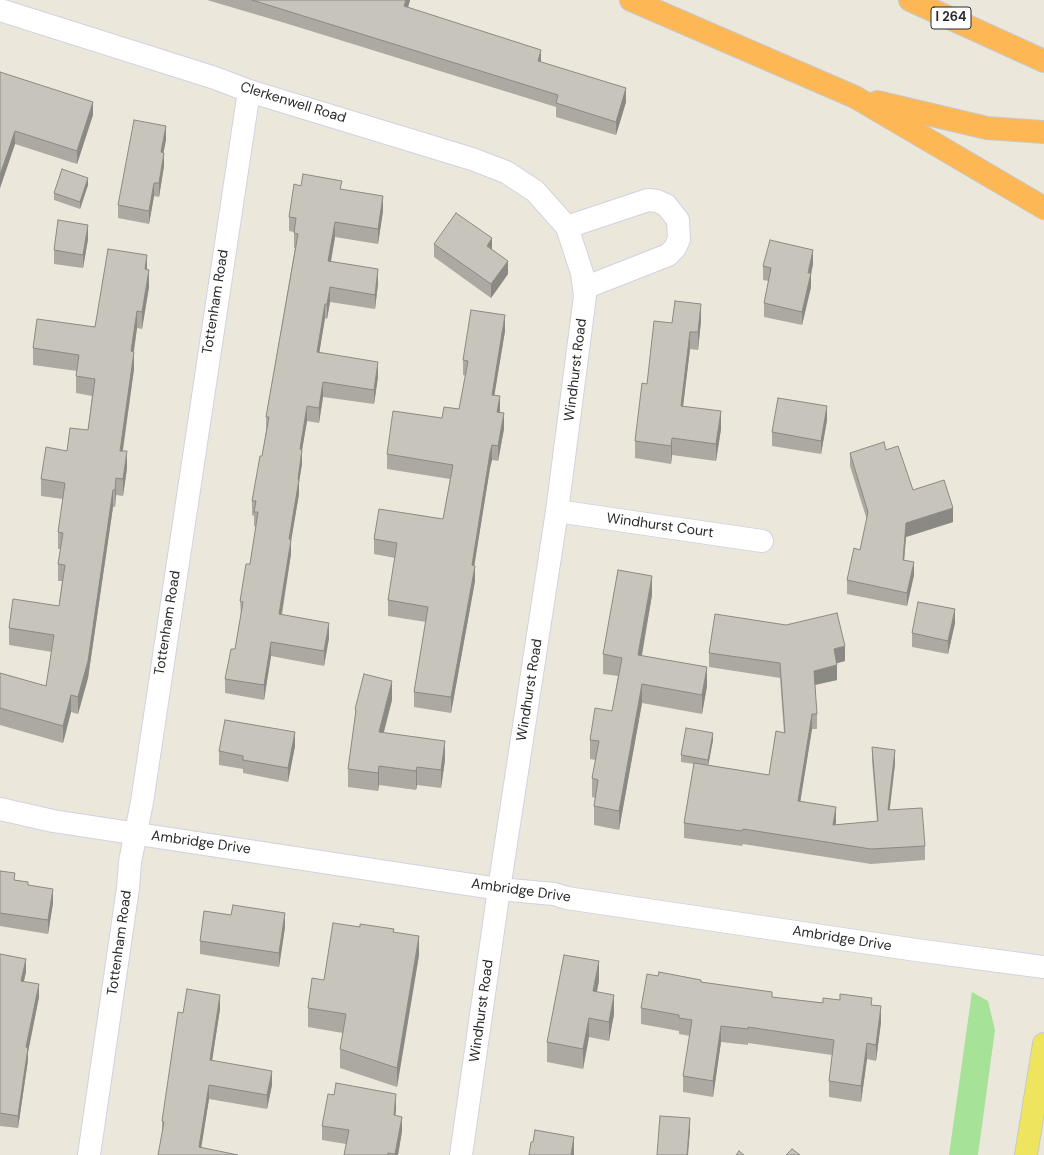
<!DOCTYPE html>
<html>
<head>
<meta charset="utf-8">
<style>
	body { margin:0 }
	canvas { display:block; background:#ece7db }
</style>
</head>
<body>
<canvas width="1044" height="1155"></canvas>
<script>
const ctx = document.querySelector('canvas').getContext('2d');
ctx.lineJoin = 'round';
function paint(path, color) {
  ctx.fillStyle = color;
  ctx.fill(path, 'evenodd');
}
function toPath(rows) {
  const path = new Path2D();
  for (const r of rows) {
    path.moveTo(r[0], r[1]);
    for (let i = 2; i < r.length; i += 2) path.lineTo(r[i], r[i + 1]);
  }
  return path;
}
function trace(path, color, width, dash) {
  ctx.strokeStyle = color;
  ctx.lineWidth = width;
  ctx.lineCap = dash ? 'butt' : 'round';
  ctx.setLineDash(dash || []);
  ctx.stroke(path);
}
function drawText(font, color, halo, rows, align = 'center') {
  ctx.font = font + ' "DM Sans",sans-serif';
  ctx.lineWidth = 3;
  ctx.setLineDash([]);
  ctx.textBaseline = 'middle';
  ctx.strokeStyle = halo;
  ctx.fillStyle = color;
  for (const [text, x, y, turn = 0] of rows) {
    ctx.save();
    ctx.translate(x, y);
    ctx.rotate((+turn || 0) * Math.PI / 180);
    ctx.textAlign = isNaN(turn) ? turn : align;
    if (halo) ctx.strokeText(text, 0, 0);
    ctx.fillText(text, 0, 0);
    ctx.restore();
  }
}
const green = toPath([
	[972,992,988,1001,995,1030,978,1155,949,1155]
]);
const minor = toPath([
	[0,10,215,78,249,91,472,159,506,172,535,191,567,227,582,273,585,296,557,511,499,889,461,1155],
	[567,227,648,200,657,201,666,205,678,220,679,239,675,248,668,255,584,288],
	[557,511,762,541],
	[0,809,53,821,499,889,554,894,567,898,916,950,1044,967],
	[89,1155,128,888,130,862,142,802,249,91]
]);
const major = toPath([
	[1026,1155,1044,1044]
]);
const highway = toPath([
	[631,0,855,97,1044,208],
	[910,0,1044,61],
	[877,102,987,128,1044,132]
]);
const wall = toPath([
	[207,0,410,0,408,8,541,62,626,102,616,135,556,117,556,107,285,23],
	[0,72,93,115,77,164,15,144,0,188],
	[166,140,163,152,164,166,159,197,154,196,149,224,118,218,118,205],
	[88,185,80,209,54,200,54,193],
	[301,186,342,189,383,211,378,244,335,237,331,262,378,284,375,309,330,302,327,319,325,318,319,353,378,377,374,404,323,397,319,423,307,421,302,450,302,464,299,482,299,494,291,541,291,554,282,615,329,638,324,666,271,656,264,700,225,693,225,679,235,649,241,616,240,601,250,564,256,527,254,526,254,516,252,515,252,501,262,456,266,431,266,417,295,248,294,248,294,232,289,231,289,217],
	[88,239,83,268,54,264,54,250],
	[434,244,492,249,508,274,491,298,434,257],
	[813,264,811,274,811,287,802,325,764,317,764,303,769,281,763,280,763,266],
	[147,270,149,287,142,329,137,328,134,352,134,369,123,451,127,468,123,496,116,495,115,507,113,507,88,678,78,714,71,712,63,743,0,725,0,673,46,686,52,652,9,645,9,628,59,606,62,581,58,581,58,564,61,549,58,549,58,532,63,499,41,496,41,479,67,451,88,430,92,396,76,393,76,376,77,371,33,365,33,348,95,327],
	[701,321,698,350,690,349,683,406,721,429,716,461,672,455,671,464,635,458,635,441,647,384,672,323],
	[505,331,494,395,500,413,504,429,498,461,492,460,490,468,474,566,475,581,451,713,414,707,414,692,426,622,388,616,388,600,395,558,374,554,374,539,443,519,450,479,387,469,387,454,442,418,459,409,466,376,463,375,463,360],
	[827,420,821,454,772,446,772,432],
	[886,450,913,490,953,522,906,537,904,560,914,575,907,606,847,594,847,580,860,550,867,520,850,466,850,453],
	[652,595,642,656,707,686,702,714,642,703,619,830,594,825,594,806,595,798,592,797,592,778,596,760,590,759,590,740,612,711,618,676,603,674,603,654],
	[955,623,948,654,912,647,912,633],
	[709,653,845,661,837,663,837,680,815,685,817,714,817,729,812,729,800,801,836,822,835,825,877,821,872,761,872,747,895,764,889,810,925,846,925,860,871,864,743,844,742,846,684,838,684,823,694,764,681,762,681,755,713,740,708,765,769,775,784,733,780,678,709,667],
	[392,700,384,732,445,760,441,788,417,785,416,790,379,785,378,791,348,787,348,769,355,720,355,709],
	[295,746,288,782,243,773,243,769,219,765,219,751],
	[0,871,15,880,28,885,53,903,48,934,0,926],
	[231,915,285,927,279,967,200,954,200,941],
	[394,933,419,955,397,1087,340,1068,340,1049,343,1033,308,1027,308,1008,324,980],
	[0,954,26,972,24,981,39,997,28,1052,28,1060,18,1128,0,1126],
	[599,981,597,991,614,1014,609,1041,589,1037,583,1069,547,1062,547,1042],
	[701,982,772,997,823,1003,872,1005,881,1022,876,1061,867,1059,861,1102,829,1097,829,1081,832,1055,748,1043,748,1045,721,1042,713,1097,683,1092,683,1076,690,1036,679,1034,679,1031,641,1024,641,1008],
	[220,1009,212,1060,272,1085,267,1109,209,1099,201,1148,158,1155,162,1135,162,1121,183,1013],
	[396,1109,395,1115,402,1131,398,1155,344,1155,346,1144,322,1140,322,1126]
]);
const shadedWall = toPath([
	[406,0,410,0,404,20,404,6],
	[541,50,541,63,538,61],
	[626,88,626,102,616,135,616,122],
	[93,102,93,115,77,164,77,151],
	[166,126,166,140,161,165,161,152],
	[15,131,15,144,0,188,0,175],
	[164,153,164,166,159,197,159,183],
	[88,178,88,185,80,209,80,202],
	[154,183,154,196,149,224,149,211],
	[383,196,383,211,378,244,378,229],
	[335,222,335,237,328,276,328,261],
	[88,225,88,239,83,268,83,255],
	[492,238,492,252,487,246],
	[813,250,813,264,811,274,811,287,802,325,802,312,808,273],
	[147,255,147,272,145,269],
	[508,261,508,274,491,298,491,284],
	[378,269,378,284,375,309,375,295],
	[149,270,149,287,142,329,142,312],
	[330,287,330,302,327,319,327,304],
	[325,304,325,318,317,367,317,352],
	[701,304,701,321,698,350,698,332],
	[137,311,137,328,131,368,131,351],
	[505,315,505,331,492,410,492,395],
	[690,332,690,349,681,423,681,406],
	[134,352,134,369,120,468,120,451],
	[378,362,378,377,374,404,374,390],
	[323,382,323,397,319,423,319,408],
	[500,396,500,412,497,427,497,412],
	[307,406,307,421,302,450,302,464,299,482,299,494,291,541,291,554,279,629,279,614,298,479,300,449],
	[827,406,827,420,821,454,821,441],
	[721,411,721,429,716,461,716,444],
	[504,413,504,429,498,461,498,446],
	[672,438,672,455,671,464,671,446],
	[492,445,492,460,490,468,472,580,472,565,490,453],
	[127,451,127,468,123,496,123,479],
	[116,478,116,495,115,507,115,490],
	[113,490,113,507,88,678,78,714,78,697],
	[953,508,953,522,906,537,903,573,903,560,906,523],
	[914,562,914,575,907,606,907,593],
	[475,566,475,581,451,713,451,697],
	[652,576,652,595,638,675,638,655],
	[955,609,955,623,948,654,948,641],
	[329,623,329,638,324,666,324,651],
	[271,642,271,656,264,700,264,685],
	[845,646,845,661,834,664,834,649],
	[837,665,837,680,814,685,814,671],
	[707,667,707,686,702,714,702,695],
	[392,681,392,700,379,750,379,732],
	[642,684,642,703,619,830,619,811],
	[71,695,71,712,63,743,63,726],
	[812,714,812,729,798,816,798,801],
	[295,732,295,746,288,782,288,768],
	[713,733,713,740,708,767,708,760],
	[445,741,445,760,441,788,441,770],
	[895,750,895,764,888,825,888,810],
	[379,766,379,785,378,791,378,773],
	[417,767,417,785,416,790,416,771],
	[836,807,836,822,833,840,833,825],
	[53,889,53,903,48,934,48,920],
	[285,913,285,927,279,967,279,953],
	[419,936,419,955,397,1087,397,1068],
	[26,959,26,972,21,993,21,981],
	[599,961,599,981,593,1010,593,991],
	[39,984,39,997,28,1052,28,1060,18,1128,18,1116,26,1047],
	[220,995,220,1009,210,1074,210,1060],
	[614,995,614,1014,609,1041,609,1022],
	[881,1006,881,1022,876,1061,876,1045],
	[589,1018,589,1037,583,1069,583,1049],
	[721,1026,721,1042,713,1097,713,1081],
	[867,1043,867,1059,861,1102,861,1086],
	[272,1071,272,1085,267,1109,267,1095],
	[209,1085,209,1099,200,1155,199,1147],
	[396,1094,396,1109,394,1129,394,1115],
	[402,1117,402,1131,398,1155,395,1155],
	[690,1118,690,1131,688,1155,687,1155],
	[574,1137,574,1155,571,1155]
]);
const building = toPath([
	[252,0,406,0,404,6,541,50,538,61,626,88,616,122,556,103,558,95,252,0],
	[0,72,93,102,77,151,15,131,0,175,0,72],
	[134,120,166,126,161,152,164,153,159,183,154,183,149,211,118,205,134,120],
	[62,169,88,178,80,202,54,193,62,169],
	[303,174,342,181,340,189,383,196,378,229,335,222,328,261,378,269,375,295,330,287,327,304,325,304,317,352,378,362,374,390,323,382,319,408,307,406,300,449,302,450,298,479,299,480,289,539,291,540,279,614,329,623,324,651,271,642,264,685,225,679,231,649,235,649,243,602,240,601,246,564,250,564,258,512,254,512,256,501,252,501,260,456,262,456,269,417,266,417,298,234,294,233,296,218,289,217,294,184,301,186,303,174],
	[456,213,492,238,487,246,508,261,491,284,434,244,456,213],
	[58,220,88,225,83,255,54,250,58,220],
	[770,240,813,250,808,273,811,273,802,312,764,303,771,268,763,266,770,240],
	[108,249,147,255,145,269,149,270,142,312,137,311,131,351,134,352,120,451,127,451,123,479,116,478,115,490,113,490,88,661,78,697,71,695,63,726,0,708,0,673,46,686,54,635,9,628,13,599,59,606,65,565,58,564,63,533,58,532,65,483,41,479,46,447,67,451,70,428,88,430,95,379,76,376,79,355,33,348,37,319,95,327,108,249],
	[675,301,701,304,698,332,690,332,681,406,721,411,716,444,672,438,671,446,635,441,642,383,647,384,654,321,672,323,675,301],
	[471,310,505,315,492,395,500,396,497,412,504,413,498,446,492,445,490,453,472,565,475,566,451,697,414,692,428,607,388,600,397,543,374,539,379,509,443,519,453,465,387,454,393,411,442,418,444,407,459,409,468,361,463,360,471,310],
	[778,398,827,406,821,441,772,432,778,398],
	[884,442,886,450,898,446,913,490,944,480,953,508,906,523,903,560,914,562,907,593,847,580,854,548,860,550,868,512,850,453,884,442],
	[618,570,652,576,638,655,707,667,702,695,642,684,619,811,594,806,598,780,592,778,599,741,590,740,595,708,612,711,622,658,603,654,618,570],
	[918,602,955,609,948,641,912,633,918,602],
	[837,613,845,646,834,649,837,665,814,671,817,714,812,714,798,801,836,807,833,825,878,821,872,747,895,750,888,810,922,808,925,846,871,849,743,829,742,831,684,823,694,763,769,775,776,731,785,733,780,663,709,653,715,614,786,625,837,613],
	[364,674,392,681,379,732,445,741,441,770,417,767,416,771,379,766,378,773,348,769,356,710,355,709,364,674],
	[225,720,295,732,288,768,243,760,243,756,219,751,225,720],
	[686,728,713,733,708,760,681,755,686,728],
	[0,871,15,873,14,880,28,882,28,885,53,889,48,920,0,913,0,871],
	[233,905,285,913,279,953,200,941,204,911,231,915,233,905],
	[333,923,360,927,360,924,394,929,393,932,419,936,397,1068,340,1049,346,1014,308,1008,312,978,324,980,333,923],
	[0,954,26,959,21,981,39,984,26,1047,28,1048,18,1116,0,1113,0,954],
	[564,955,599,961,593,991,614,995,609,1022,589,1018,583,1049,547,1042,564,955],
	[659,972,701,980,701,982,772,992,772,997,823,1003,823,998,840,1000,840,994,872,998,871,1005,881,1006,876,1045,867,1043,861,1086,829,1081,834,1040,748,1027,748,1029,721,1026,713,1081,683,1076,692,1020,679,1018,679,1015,641,1008,647,974,658,976,659,972],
	[187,989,220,995,210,1060,272,1071,267,1095,209,1085,199,1147,238,1155,158,1155,164,1122,162,1121,178,1012,183,1013,187,989],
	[336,1083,396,1094,394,1115,402,1117,395,1154,388,1153,388,1155,344,1155,349,1130,322,1126,328,1094,334,1095,336,1083],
	[660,1116,690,1118,687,1155,657,1155,660,1116],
	[535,1130,574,1137,571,1155,529,1155,531,1142,533,1142,535,1130],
	[792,1149,800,1155,786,1155,792,1149],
	[739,1151,744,1155,736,1155,739,1151]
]);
const shields = [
	[951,18,40]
];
const shieldNames = [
	["I 264",951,18]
];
const streetNames = [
	["Clerkenwell Road",293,103,17],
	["Tottenham Road",216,302,-81],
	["Windhurst Road",576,370,-83],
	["Windhurst Court",660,526,8],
	["Tottenham Road",168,623,-81],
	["Windhurst Road",530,690,-81],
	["Ambridge Drive",201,843,8],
	["Ambridge Drive",521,891,8],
	["Ambridge Drive",842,939,9],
	["Tottenham Road",120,943,-82],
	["Windhurst Road",482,1011,-82]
];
paint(green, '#a6e298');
trace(minor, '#d1d1e2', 24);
trace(major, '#c8c8c8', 24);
trace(highway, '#c8c8c8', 24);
trace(minor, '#fff', 22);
trace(major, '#efe45d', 22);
trace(highway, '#fdb855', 22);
paint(wall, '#aba9a1');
paint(shadedWall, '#8b8983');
paint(building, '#c7c4bb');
trace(building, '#8b8983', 1);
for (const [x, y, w] of shields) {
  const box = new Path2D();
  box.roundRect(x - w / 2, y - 11, w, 22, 3);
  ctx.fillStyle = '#fff';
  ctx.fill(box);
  trace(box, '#2a2a2a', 1);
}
drawText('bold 13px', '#2a2a2a', null, shieldNames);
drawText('14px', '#2a2a2a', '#fff', streetNames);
</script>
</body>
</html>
